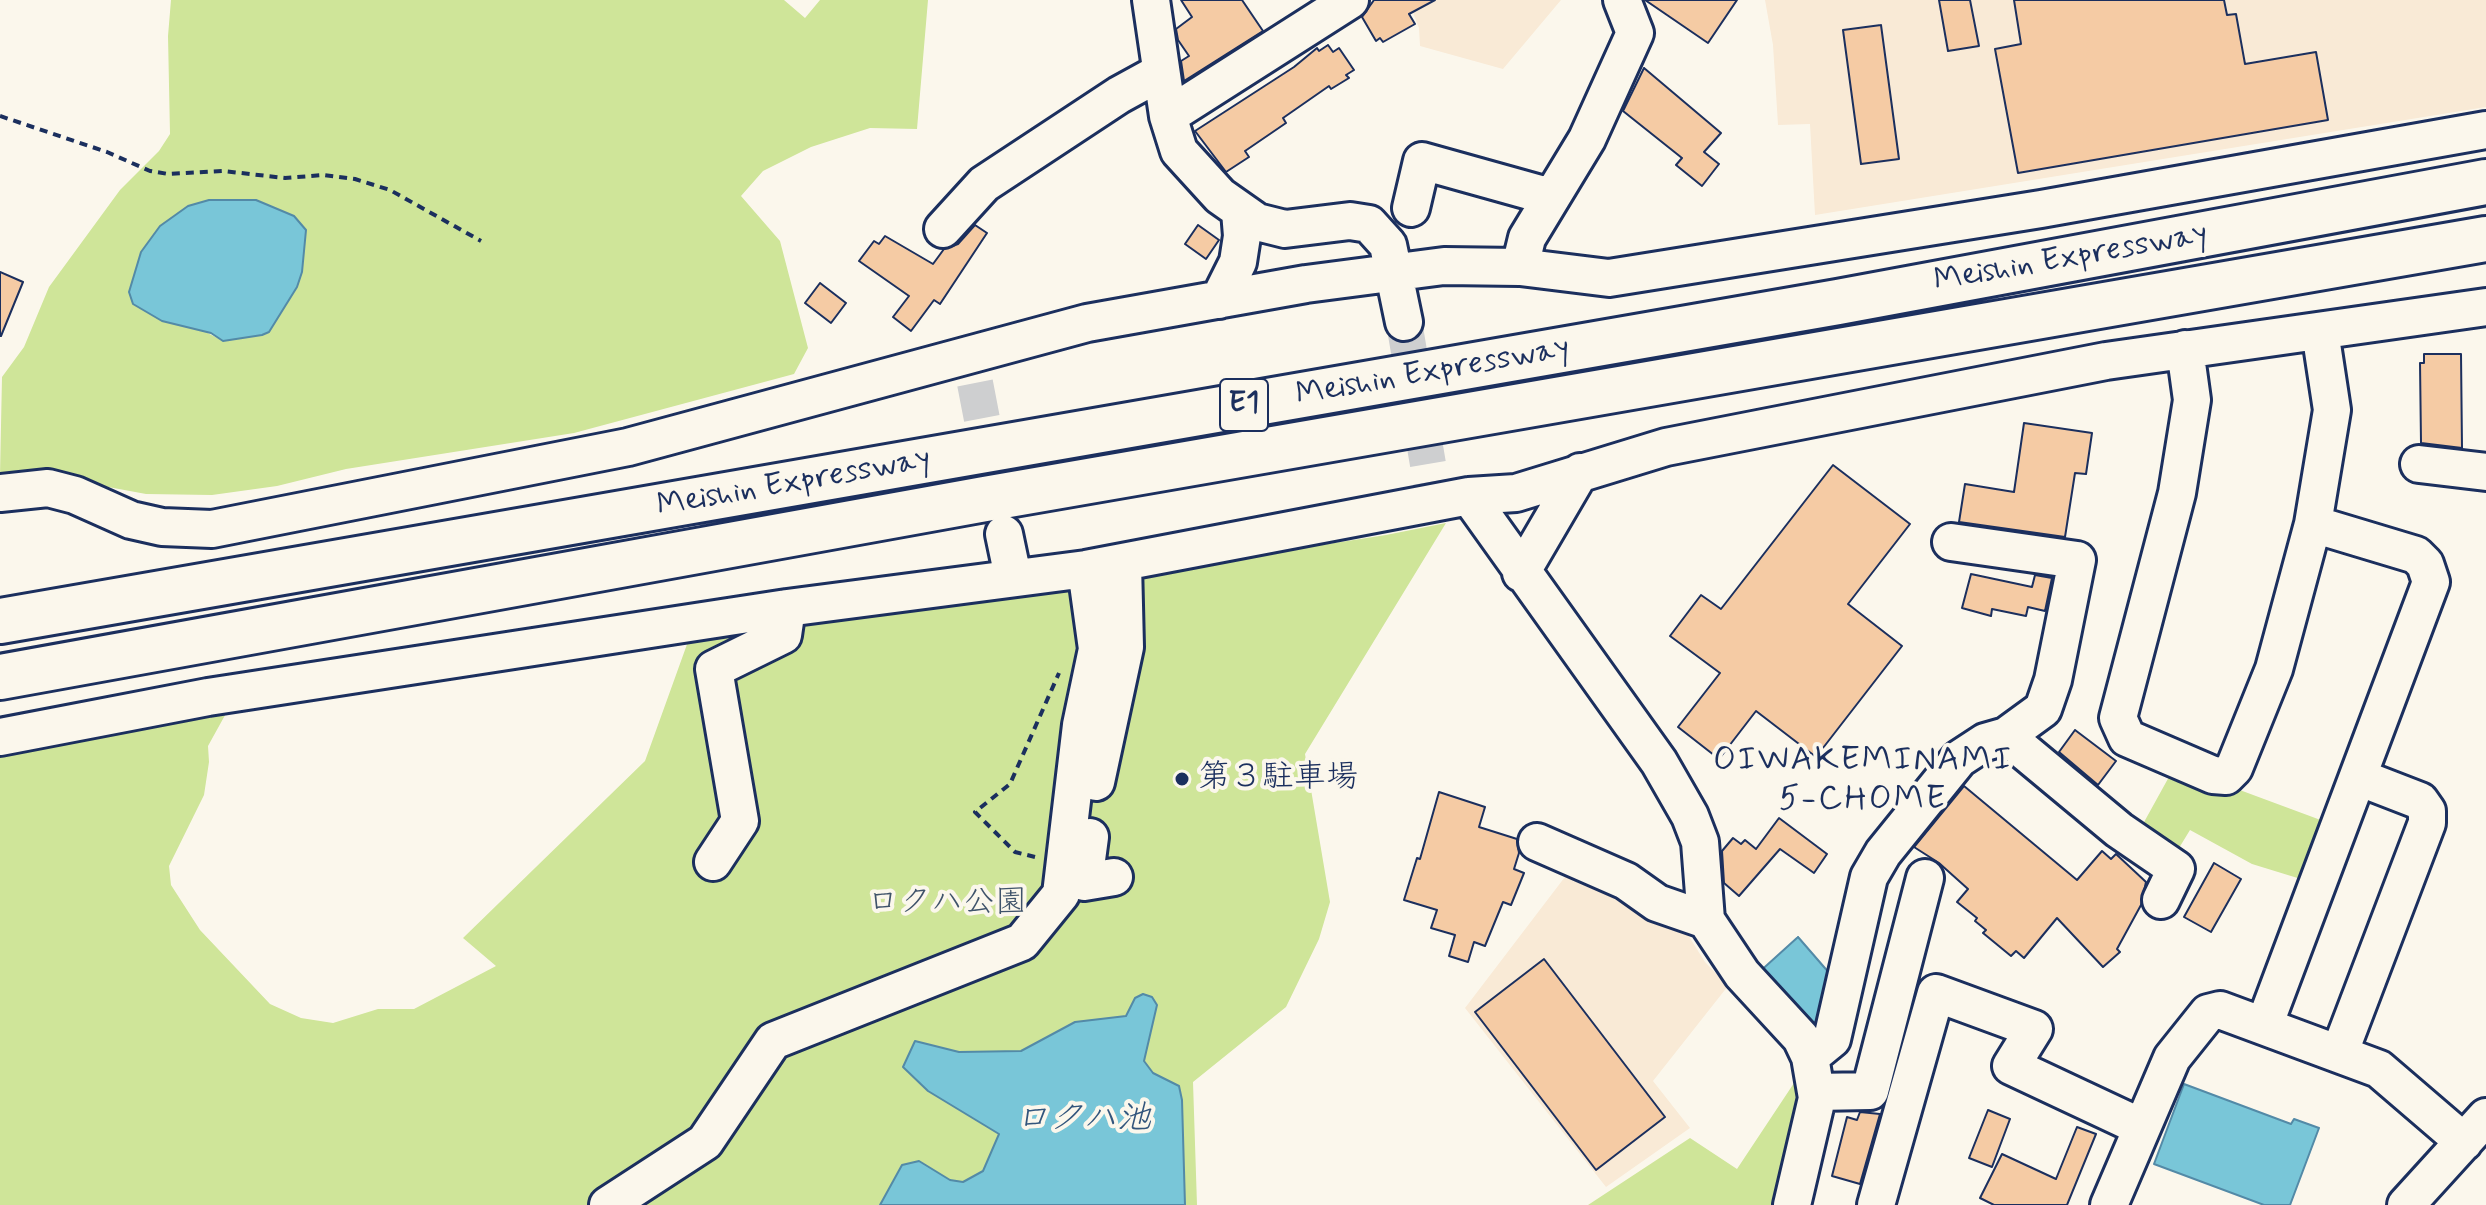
<!DOCTYPE html>
<html>
<head>
<meta charset="utf-8">
<style>
	body { margin:0 }
	canvas { display:block; background:#fbf7ec }
</style>
</head>
<body>
<canvas width="2486" height="1205"></canvas>
<script>
const ctx = document.querySelector('canvas').getContext('2d');
ctx.lineJoin = 'round';
function paint(path, color) {
  ctx.fillStyle = color;
  ctx.fill(path, 'evenodd');
}
function toPath(rows) {
  const path = new Path2D();
  for (const r of rows) {
    path.moveTo(r[0], r[1]);
    for (let i = 2; i < r.length; i += 2) path.lineTo(r[i], r[i + 1]);
  }
  return path;
}
function trace(path, color, width, dash) {
  ctx.strokeStyle = color;
  ctx.lineWidth = width;
  ctx.lineCap = dash ? 'butt' : 'round';
  ctx.setLineDash(dash || []);
  ctx.stroke(path);
}
function drawText(font, color, halo, rows, align = 'center') {
  ctx.font = font + ' Mynerve,"Klee One",sans-serif';
  ctx.lineWidth = 8;
  ctx.setLineDash([]);
  ctx.textBaseline = 'middle';
  ctx.strokeStyle = halo;
  ctx.fillStyle = color;
  for (const [text, x, y, turn = 0] of rows) {
    ctx.save();
    ctx.translate(x, y);
    ctx.rotate((+turn || 0) * Math.PI / 180);
    ctx.textAlign = isNaN(turn) ? turn : align;
    if (halo) ctx.strokeText(text, 0, 0);
    ctx.fillText(text, 0, 0);
    ctx.restore();
  }
}
const built = toPath([
	[1408,0,1561,0,1503,69,1420,46,1419,28],
	[1765,0,2486,0,2486,107,1815,215,1810,124,1778,125,1773,45],
	[1571,869,1629,894,1675,931,1683,927,1705,962,1728,986,1653,1081,1690,1128,1606,1187,1465,1008]
]);
const green = toPath([
	[171,0,784,0,805,18,820,0,928,0,917,129,870,128,811,147,763,171,741,196,780,241,808,348,794,374,574,433,346,469,277,486,212,495,146,494,92,484,60,470,22,470,0,475,2,377,24,347,49,287,120,190,159,151,170,134,168,36],
	[248,199,294,216,302,240,302,272,297,287,269,331,223,341,129,292,141,252,160,226],
	[1446,523,1305,754,1330,902,1319,939,1286,1007,1193,1082,1197,1205,0,1205,0,755,54,741,229,708,208,746,209,762,204,795,169,866,171,885,200,930,270,1004,301,1018,333,1023,378,1009,414,1009,496,966,463,938,645,761,690,636,992,596,1386,535],
	[2175,766,2326,822,2304,880,2252,864,2190,830,2179,848,2166,853,2138,833],
	[1796,1080,1799,1108,1776,1205,1588,1205,1690,1138,1737,1169]
]);
const water = toPath([
	[209,200,256,200,294,216,306,230,302,272,297,287,269,332,262,335,223,341,211,333,162,321,133,304,129,292,141,252,160,226,188,206,209,200],
	[1798,937,1837,982,1817,1032,1756,975,1798,937],
	[1143,994,1152,997,1157,1005,1144,1061,1153,1073,1179,1086,1182,1100,1185,1205,880,1205,902,1165,919,1161,950,1180,963,1182,983,1171,999,1134,928,1091,903,1067,915,1041,959,1052,1021,1051,1075,1022,1126,1016,1135,998,1143,994],
	[2184,1084,2291,1124,2294,1119,2319,1128,2290,1205,2264,1205,2154,1164,2184,1084]
]);
const building = toPath([
	[1181,0,1242,0,1263,31,1184,81,1181,61,1189,56,1178,40,1176,29,1192,17,1181,0],
	[1374,0,1435,0,1409,14,1415,24,1383,42,1380,38,1376,41,1362,17,1374,0],
	[1645,0,1737,0,1708,43,1645,0],
	[1939,0,1970,0,1979,46,1948,51,1939,0],
	[2014,0,2224,0,2227,15,2236,14,2245,64,2316,52,2328,120,2018,173,1995,49,2021,44,2014,0],
	[1881,25,1899,159,1861,164,1843,30,1881,25],
	[1328,45,1333,52,1339,48,1354,70,1346,75,1349,78,1331,89,1329,86,1283,118,1286,123,1245,151,1249,157,1226,172,1195,131,1294,67,1317,48,1319,51,1328,45],
	[1644,68,1721,133,1704,152,1719,164,1702,186,1676,165,1682,158,1623,111,1644,68],
	[975,225,987,233,940,304,934,300,911,331,893,317,909,296,859,261,874,241,879,244,885,236,933,264,944,249,958,244,975,225],
	[1198,225,1219,240,1206,259,1185,244,1198,225],
	[0,272,23,282,1,336,0,336,0,272],
	[820,283,846,303,831,323,805,303,820,283],
	[2424,354,2461,354,2462,448,2421,443,2420,363,2424,363,2424,354],
	[2024,423,2092,433,2086,474,2075,473,2065,537,1959,522,1965,484,2014,492,2024,423],
	[1833,465,1910,524,1848,604,1902,646,1816,757,1756,711,1719,759,1678,727,1720,673,1670,636,1701,595,1721,609,1833,465],
	[1971,574,2032,587,2035,575,2052,578,2045,611,2028,607,2026,616,1992,609,1991,616,1962,608,1971,574],
	[2075,730,2116,761,2098,785,2059,752,2075,730],
	[1964,786,2077,880,2102,851,2111,859,2116,854,2146,882,2141,905,2117,949,2120,952,2103,967,2057,918,2024,958,2016,951,2011,956,1983,933,1986,930,1975,921,1977,918,1957,902,1968,889,1939,863,1914,847,1964,786],
	[1439,792,1485,807,1479,827,1517,839,1519,853,1514,869,1524,873,1511,905,1503,902,1485,946,1474,942,1468,962,1449,956,1455,935,1431,928,1437,910,1404,900,1417,858,1420,859,1439,792],
	[1779,818,1827,854,1814,873,1780,849,1739,896,1724,883,1722,851,1733,838,1741,844,1745,840,1756,849,1779,818],
	[2214,863,2241,879,2211,932,2184,917,2214,863],
	[1544,959,1665,1117,1596,1170,1475,1012,1544,959],
	[1988,1110,2010,1119,1992,1167,1969,1158,1988,1110],
	[1860,1112,1880,1114,1860,1184,1832,1176,1847,1117,1857,1120,1860,1112],
	[2077,1127,2096,1134,2067,1205,1994,1205,1980,1198,2002,1154,2056,1179,2077,1127]
]);
const minorTunnel = toPath([
	[1404,322,1434,500],
	[975,383,1002,523]
]);
const path = toPath([
	[0,116,107,152,150,171,168,174,223,171,285,178,323,175,355,179,390,190,481,241],
	[1035,857,1015,852,975,812,1010,784,1059,673]
]);
const minor = toPath([
	[1151,0,1168,116,1179,151,1220,196,1257,222,1285,229,1350,221,1369,224,1388,245,1404,322],
	[1168,116,1350,0],
	[1411,208,1422,161,1551,197],
	[943,229,984,184,1119,95,1161,72],
	[1520,267,1527,238,1587,139,1635,33,1622,0],
	[1219,300,1238,262,1242,236,1240,211],
	[2185,349,2192,400,2177,493,2118,718,2127,738,2213,775,2226,776,2234,768,2274,669,2313,524,2332,410,2320,331],
	[2419,464,2486,472],
	[0,493,48,488,75,495,131,520,162,527,212,529,628,447,1087,323,1306,284,1444,266,1520,267,1609,278,2041,209,2486,130],
	[1469,496,1516,493,1666,447,2106,361,2486,307],
	[1004,534,1013,577],
	[1521,573,1580,472],
	[2006,736,2119,830,2176,869,2161,900],
	[0,737,208,697,787,608,1086,569,1469,496,1659,762,1690,816,1700,842,1706,920,1742,974,1801,1038,1810,1057,1817,1098,1792,1205],
	[1096,782,1125,647,1123,563],
	[1090,837,1084,882,1114,877],
	[1537,842,1626,881,1657,903,1706,920],
	[713,862,740,821,714,669,783,635,787,608],
	[2264,1026,2431,582,2425,564,2416,555,2313,524],
	[2339,1054,2427,823,2427,811,2420,801,2358,777],
	[1810,1057,1832,1039,1869,877,1883,853,1959,759,1985,742,2006,736,2043,709,2053,680,2077,560,1951,542],
	[1816,1092,1870,1091,1925,878],
	[608,1205,705,1142,773,1041,1022,942,1061,894,1081,725,1097,649,1086,569],
	[1876,1205,1936,993,2034,1029,2011,1066,2141,1127],
	[2109,1205,2172,1058,2208,1013,2220,1010,2379,1069,2464,1142],
	[2406,1205,2486,1117]
]);
const highway = toPath([
	[0,621,1838,302,2486,182],
	[0,677,985,499,2486,239]
]);
const markers = [
	[1182,779,8,"#1b2f5e"]
];
const shields = [
	[1244,405,48]
];
const shieldNames = [
	["E1",1244,405]
];
const streetNames = [
	["Meishin Expressway",2071,259,-10],
	["Meishin Expressway",1433,373,-10],
	["Meishin Expressway",794,484,-10]
];
const poiNames = [
	["第３駐車場",1198,779]
];
const parkNames = [
	["ロクハ公園",947,904]
];
const neighbourhoodNames = [
	["OIWAKEMINAMI",1863,762],
	["5-CHOME",1863,801]
];
const waterNames = [
	["ロクハ池",1083,1121]
];
paint(built, '#f9ead6');
paint(green, '#cfe599');
paint(water, '#79c6d8');
trace(water, '#538aa7', 2);
paint(building, '#f5cba4');
trace(building, '#1b2f5e', 2);
trace(minorTunnel, '#cecfd0', 36, [36, 18]);
trace(minor, '#1b2f5e', 42);
trace(highway, '#1b2f5e', 50);
trace(path, '#1b2f5e', 4, [8, 6]);
trace(minor, '#fbf7ec', 36);
trace(highway, '#fbf7ec', 44);
for (const [x, y, r, color] of markers) {
  const dot = new Path2D();
  dot.arc(x, y, r, 0, 2 * Math.PI);
  ctx.fillStyle = color;
  ctx.fill(dot);
  trace(dot, '#fbf7ec', 3);
}
for (const [x, y, w] of shields) {
  const box = new Path2D();
  box.roundRect(x - w / 2, y - 26, w, 52, 6);
  ctx.fillStyle = '#fbf7ec';
  ctx.fill(box);
  trace(box, '#1b2f5e', 2);
}
drawText('bold 30px', '#1b2f5e', null, shieldNames);
drawText('32px', '#1b2f5e', '#fbf7ec', streetNames);
drawText('32px', '#1b2f5e', '#fbf7ec', poiNames, 'left');
drawText('32px', '#3f536a', '#fbf7ec', parkNames);
ctx.letterSpacing = '2px';
drawText('34px', '#1b2f5e', '#fbf7ec', neighbourhoodNames);
ctx.letterSpacing = '0px';
drawText('italic 34px', '#32557c', '#fbf7ec', waterNames);
</script>
</body>
</html>
